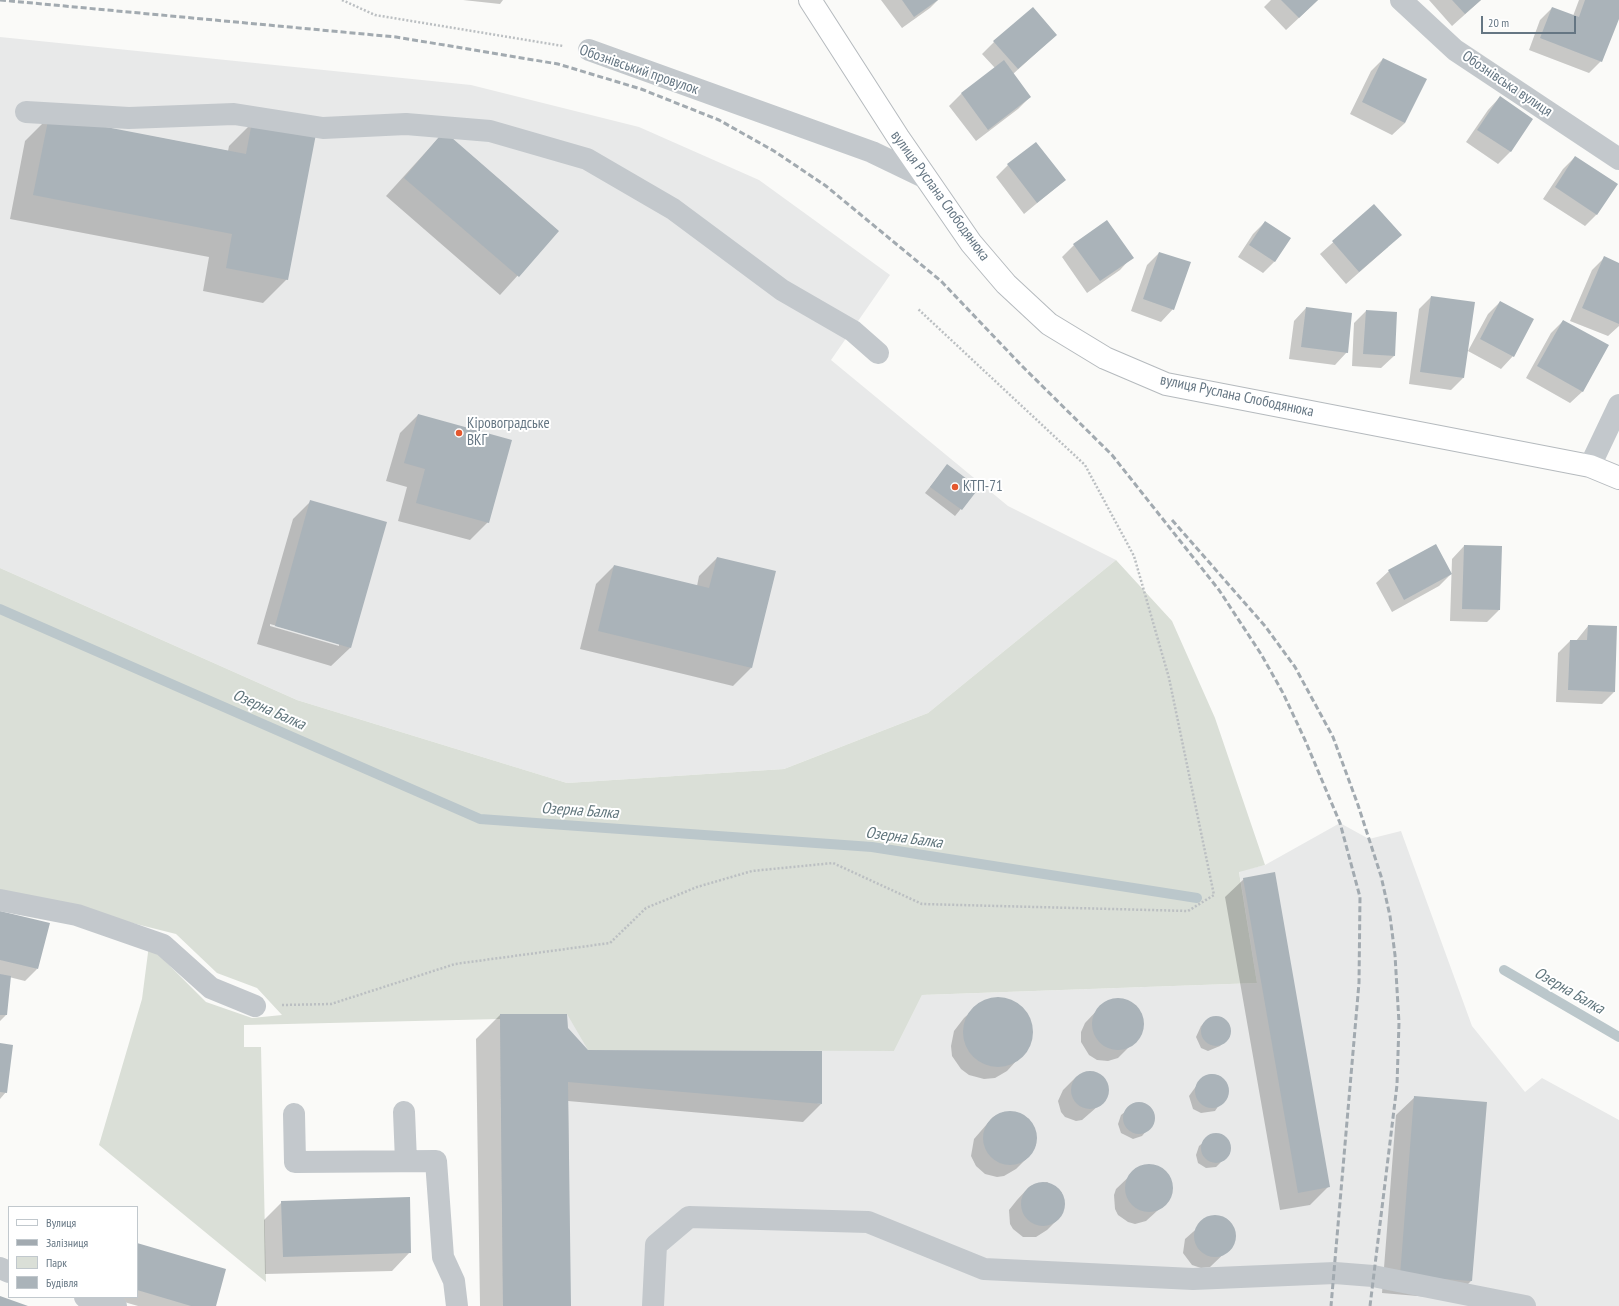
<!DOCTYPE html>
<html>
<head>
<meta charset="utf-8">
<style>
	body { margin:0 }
	#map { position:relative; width:1619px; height:1306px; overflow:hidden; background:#fafaf8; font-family:"PT Sans Narrow",sans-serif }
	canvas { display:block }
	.legend { position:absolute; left:8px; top:1206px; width:130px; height:92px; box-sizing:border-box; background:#fff; border:1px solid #c1c8cd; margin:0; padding:5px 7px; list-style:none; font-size:12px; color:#657683 }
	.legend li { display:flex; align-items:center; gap:8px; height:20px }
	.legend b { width:20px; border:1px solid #c1c8cd }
	.scale { position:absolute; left:1481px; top:16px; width:95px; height:18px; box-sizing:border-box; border:2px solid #657683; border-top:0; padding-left:5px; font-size:12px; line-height:14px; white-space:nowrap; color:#657683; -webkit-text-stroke:3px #fff; paint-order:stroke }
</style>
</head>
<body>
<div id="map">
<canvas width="1619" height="1306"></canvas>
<ul class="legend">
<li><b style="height:5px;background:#fff"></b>Вулиця</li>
<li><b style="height:5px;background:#a2aab0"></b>Залізниця</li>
<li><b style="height:11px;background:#dadfd7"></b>Парк</li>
<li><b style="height:11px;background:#aab3b9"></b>Будівля</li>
</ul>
<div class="scale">20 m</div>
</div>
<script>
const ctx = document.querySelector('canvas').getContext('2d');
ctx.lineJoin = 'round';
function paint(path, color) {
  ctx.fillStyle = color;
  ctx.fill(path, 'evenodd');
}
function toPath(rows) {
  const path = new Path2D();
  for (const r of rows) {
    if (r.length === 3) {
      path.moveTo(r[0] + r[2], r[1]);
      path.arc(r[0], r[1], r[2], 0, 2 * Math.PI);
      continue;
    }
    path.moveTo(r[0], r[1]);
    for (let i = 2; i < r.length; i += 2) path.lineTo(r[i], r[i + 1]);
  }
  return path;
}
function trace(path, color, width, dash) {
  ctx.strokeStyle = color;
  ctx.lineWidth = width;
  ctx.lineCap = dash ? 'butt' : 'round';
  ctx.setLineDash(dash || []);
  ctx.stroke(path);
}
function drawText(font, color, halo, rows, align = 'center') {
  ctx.font = font + ' "PT Sans Narrow",sans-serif';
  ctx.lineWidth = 4;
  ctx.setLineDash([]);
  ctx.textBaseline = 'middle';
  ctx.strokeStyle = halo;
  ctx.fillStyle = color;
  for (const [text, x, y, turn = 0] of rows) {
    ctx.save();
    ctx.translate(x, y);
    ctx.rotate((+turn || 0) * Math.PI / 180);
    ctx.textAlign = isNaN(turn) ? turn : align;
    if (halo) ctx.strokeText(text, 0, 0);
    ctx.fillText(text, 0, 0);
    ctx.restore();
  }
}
const built = toPath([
	[0,37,471,85,639,127,759,180,890,275,831,360,1008,506,1116,560,928,713,784,769,567,783,297,700,0,568],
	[1340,823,1369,839,1401,831,1472,1026,1525,1092,1542,1078,1619,1120,1619,1306,503,1306,500,1014,567,1014,894,1051,922,995,1257,983,1239,871,1265,865]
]);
const green = toPath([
	[1116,560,1172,621,1215,718,1265,865,1239,872,1257,983,922,995,894,1051,588,1050,567,1014,500,1014,500,1019,244,1025,244,1047,261,1047,266,1282,99,1145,142,999,149,945,206,1002,252,1018,282,1015,257,988,217,973,176,934,84,911,0,895,0,568,297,700,567,783,784,769,928,713]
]);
const shadow = toPath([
	[463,0,503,0,500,4],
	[881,0,938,0,930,8,902,28],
	[1271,0,1318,0,1286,30,1264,7],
	[1429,0,1481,0,1452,26],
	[1579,0,1619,0,1619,16,1601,61,1589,73,1529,50,1540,20,1552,8,1573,16],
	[1056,35,1013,74,1030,97,1018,109,976,141,949,106,961,94,995,68,982,54,994,42],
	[1383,59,1405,123,1392,135,1350,114,1371,71],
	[1500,97,1532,119,1510,152,1498,164,1466,142,1488,110],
	[49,117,228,151,229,146,252,123,287,279,263,303,203,291,209,257,10,219,25,141],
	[444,132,558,231,500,295,386,196],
	[1036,144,1065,180,1024,214,996,177,1008,165],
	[1575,157,1597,214,1585,226,1543,199,1563,169],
	[1374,206,1388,247,1346,284,1320,254],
	[1265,222,1275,261,1263,273,1238,257,1253,234],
	[1074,245,1132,257,1120,270,1087,293,1062,257],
	[1159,253,1173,309,1161,322,1131,311,1147,265],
	[1604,258,1619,264,1619,326,1608,336,1570,321,1592,270],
	[1431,297,1463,378,1451,390,1409,384,1419,309],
	[1500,302,1513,356,1501,369,1468,351,1488,314],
	[1306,308,1347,352,1335,365,1289,359,1294,321],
	[1366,311,1394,356,1381,368,1352,366,1354,323],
	[1563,321,1583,391,1570,403,1526,378,1551,333],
	[418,415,488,522,470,540,398,521,407,487,386,481,400,433],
	[942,472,978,488,955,516,925,493],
	[311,501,350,648,331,666,257,644,293,519],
	[270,624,339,644,339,646,270,626],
	[1435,545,1451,574,1439,586,1392,612,1376,583,1389,571],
	[1464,546,1501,547,1499,610,1487,622,1450,621,1452,559],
	[717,558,751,668,733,686,580,649,596,584,614,566,697,586,699,576],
	[1588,626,1614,692,1602,704,1556,702,1558,653,1570,641,1576,641],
	[1244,879,1328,1187,1310,1205,1280,1210,1225,897],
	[0,912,37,969,25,981,9,977,6,1015,0,1021],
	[991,999,1005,999,1014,1002,1025,1012,1031,1024,1032,1034,1029,1047,1007,1071,995,1078,984,1079,969,1075,961,1069,952,1056,951,1046,954,1031,964,1018,977,1006],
	[1114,999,1124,999,1133,1004,1141,1013,1143,1023,1138,1038,1118,1058,1108,1061,1097,1060,1089,1055,1081,1042,1081,1032,1085,1023,1104,1003],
	[500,1015,566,1015,567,1030,588,1051,821,1104,803,1122,568,1101,570,1306,480,1306,476,1039],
	[1218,1017,1225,1021,1229,1028,1226,1040,1220,1046,1208,1051,1201,1048,1196,1037,1201,1026,1207,1020],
	[0,1044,6,1092,0,1099],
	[1087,1072,1092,1072,1103,1077,1108,1088,1105,1100,1082,1120,1076,1121,1065,1117,1061,1112,1058,1101,1063,1090,1076,1077],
	[1211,1074,1220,1076,1226,1083,1228,1092,1215,1111,1201,1113,1193,1109,1189,1096,1202,1078],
	[1415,1097,1486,1103,1471,1281,1453,1299,1382,1293,1396,1115],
	[1136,1103,1146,1105,1150,1107,1154,1117,1148,1129,1142,1136,1133,1139,1121,1133,1118,1124,1121,1115],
	[1004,1112,1016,1112,1029,1119,1035,1131,1036,1145,1029,1156,1016,1169,1004,1176,997,1177,985,1174,976,1166,971,1156,974,1139,993,1117],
	[1212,1135,1225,1137,1230,1145,1229,1154,1216,1167,1206,1168,1198,1163,1196,1155,1199,1146],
	[1151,1165,1166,1173,1170,1178,1172,1190,1170,1195,1168,1201,1146,1221,1135,1224,1128,1222,1118,1215,1115,1209,1114,1195,1116,1189,1138,1168],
	[1047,1182,1059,1189,1062,1193,1064,1206,1059,1218,1047,1230,1036,1237,1023,1237,1013,1229,1010,1224,1009,1210,1017,1200,1029,1187,1035,1184],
	[282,1202,410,1252,392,1271,265,1274,264,1220],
	[1219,1216,1228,1220,1235,1232,1233,1245,1210,1267,1201,1268,1192,1265,1183,1253,1185,1239,1210,1217],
	[137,1244,215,1306,138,1306,107,1297,137,1297]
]);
const stream = toPath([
	[0,609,480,819,872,847,1197,898],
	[1504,970,1619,1037]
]);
const building = toPath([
	[902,0,938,0,914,17],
	[1281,0,1318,0,1299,18],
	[1452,0,1481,0,1465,14],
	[1585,0,1619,0,1619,19,1602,62,1540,38,1552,7,1579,17],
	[1033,7,1057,35,1018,69,993,41],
	[1383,58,1427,79,1405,123,1362,102],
	[1004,60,1031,97,988,130,961,93],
	[1500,96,1533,119,1511,152,1477,130],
	[49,116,246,154,252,122,316,134,288,280,226,268,232,234,33,195],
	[444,131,559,231,519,277,404,178],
	[1036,142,1066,180,1037,203,1007,164],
	[1575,156,1618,184,1597,215,1555,187],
	[1374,204,1402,235,1359,272,1332,241],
	[1107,220,1134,258,1100,281,1073,244],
	[1265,221,1291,238,1275,262,1249,245],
	[1159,252,1191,262,1174,310,1143,299],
	[1604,256,1619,263,1619,324,1582,308],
	[1431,296,1475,302,1464,378,1420,372],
	[1500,301,1534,319,1514,357,1480,339],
	[1306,307,1352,313,1348,353,1301,347],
	[1366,310,1397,312,1395,356,1363,354],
	[1563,320,1609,345,1583,392,1537,366],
	[418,414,512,440,489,523,416,503,425,469,404,463],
	[947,464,979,488,962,510,930,487],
	[310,500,387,522,351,648,275,626],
	[1436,544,1452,574,1404,600,1388,570],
	[1464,545,1502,546,1500,610,1462,609],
	[717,557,776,571,752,668,598,631,614,565,709,588],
	[1588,625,1617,626,1615,692,1568,690,1570,640,1587,640],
	[1275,872,1330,1187,1298,1193,1243,878],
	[0,911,50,923,38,969,0,960],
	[0,974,11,976,7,1015,0,1015],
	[998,1032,35],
	[1118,1024,26],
	[500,1014,567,1014,568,1028,588,1050,822,1051,822,1104,568,1082,571,1306,503,1306],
	[1216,1031,15],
	[0,1043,13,1045,7,1093,0,1092],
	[1090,1090,19],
	[1212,1091,17],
	[1414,1096,1487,1102,1472,1281,1400,1276],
	[1139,1118,16],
	[1010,1138,27],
	[1216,1148,15],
	[1149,1188,24],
	[1043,1204,22],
	[410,1197,411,1253,283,1257,281,1201],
	[1215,1236,21],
	[137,1243,226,1269,216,1306,191,1306,137,1290],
	[0,1296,28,1306,0,1306]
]);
const path = toPath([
	[342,0,375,15,563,46],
	[282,1005,331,1004,455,964,610,943,646,908,697,887,752,871,833,863,922,904,1188,911,1214,895,1169,678,1134,556,1085,465,918,309]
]);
const minor = toPath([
	[1401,0,1455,50,1619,159],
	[589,50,872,152,926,178],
	[26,112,129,118,234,114,323,128,406,124,490,131,587,159,673,209,782,290,853,331,878,353],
	[1590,466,1619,405],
	[0,900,77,915,163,945,211,988,255,1006],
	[404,1112,406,1161],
	[294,1114,295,1162,436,1161,443,1257,454,1281,457,1306],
	[0,1268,9,1272],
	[85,1297,116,1306],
	[653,1306,656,1245,689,1217,868,1222,984,1269,1193,1279,1335,1273,1373,1276,1525,1306]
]);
const major = toPath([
	[810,0,898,137,971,243,1006,284,1049,324,1105,358,1166,384,1590,466,1619,478]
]);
const rail = toPath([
	[0,0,396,37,558,64,641,89,719,120,774,151,826,186,941,281,1021,365,1112,455,1219,590,1261,654,1283,693,1305,740,1340,823,1360,897,1359,983,1331,1306],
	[1172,520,1265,626,1295,667,1333,737,1358,805,1381,876,1390,916,1395,955,1399,1023,1397,1085,1370,1306]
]);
const markers = [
	[459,433,4,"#e4572e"],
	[955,487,4,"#e4572e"]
];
const streetNames = [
	["Обознівський провулок",639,70,19],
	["Обознівська вулиця",1507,84,34],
	["вулиця Руслана Слободянюка",940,196,54],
	["вулиця Руслана Слободянюка",1237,396,12]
];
const poiNames = [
	["Кіровоградське",467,424],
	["ВКГ",467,441],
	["КТП-71",963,487]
];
const waterNames = [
	["Озерна Балка",269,710,24],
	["Озерна Балка",580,811,4],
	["Озерна Балка",904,838,8],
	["Озерна Балка",1569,991,30]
];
paint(built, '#e8e9e9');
paint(green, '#dadfd7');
paint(shadow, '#0003');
trace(stream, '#bbc7cb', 10);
paint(building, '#aab3b9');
trace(major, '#b5babe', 24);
trace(path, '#bbbfc2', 2.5, [2, 2]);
trace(minor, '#c3c8cc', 22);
trace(major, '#fff', 22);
trace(rail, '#a2aab0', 3, [6, 3]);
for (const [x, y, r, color] of markers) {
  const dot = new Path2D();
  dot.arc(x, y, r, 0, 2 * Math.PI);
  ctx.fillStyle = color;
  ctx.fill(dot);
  trace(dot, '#fff', 1.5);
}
drawText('15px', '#657683', '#fff', streetNames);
drawText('15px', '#657683', '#fff', poiNames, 'left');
drawText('italic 16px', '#60757c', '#fff', waterNames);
</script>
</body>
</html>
